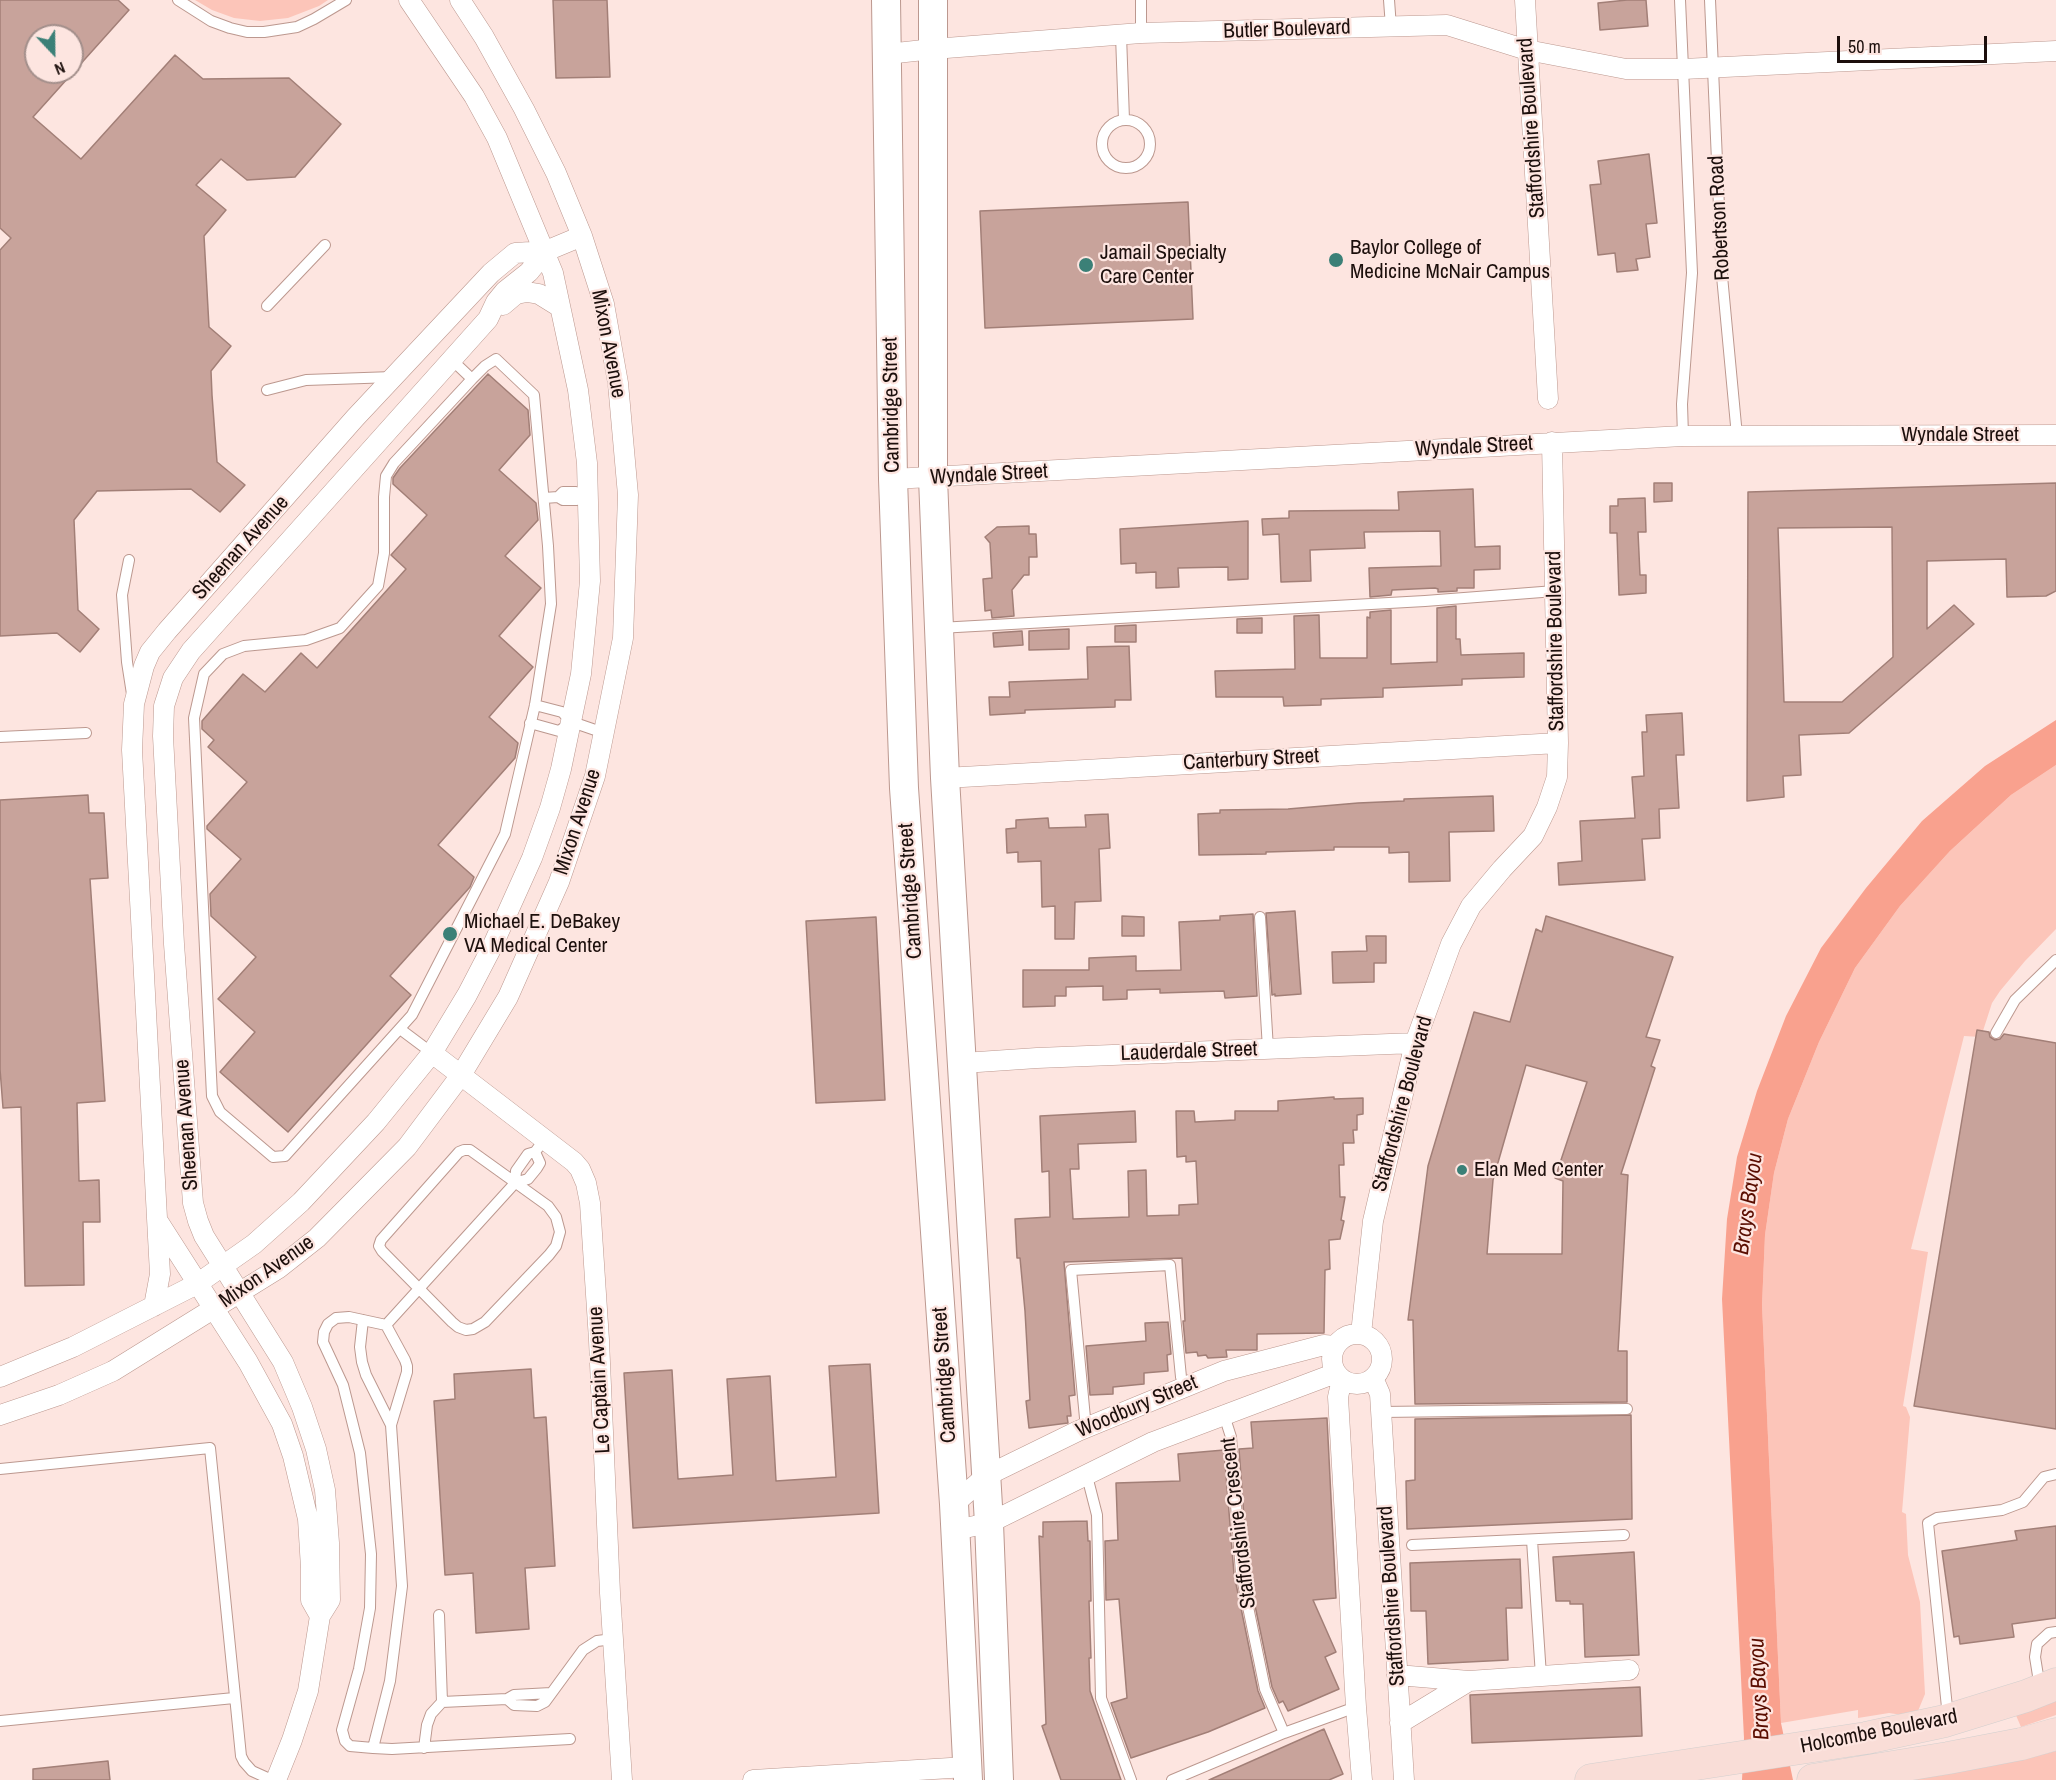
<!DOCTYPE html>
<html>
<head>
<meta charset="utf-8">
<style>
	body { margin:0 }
	#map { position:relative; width:2056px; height:1780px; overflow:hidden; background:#fde5e0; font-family:"Archivo Narrow",sans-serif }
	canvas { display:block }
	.north { position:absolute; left:24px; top:24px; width:60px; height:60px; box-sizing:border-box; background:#fde5e0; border:2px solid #a38f8b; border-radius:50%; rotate:158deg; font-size:16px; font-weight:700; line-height:24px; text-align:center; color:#1c0f0c }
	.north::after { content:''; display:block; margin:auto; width:21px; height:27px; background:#3b8077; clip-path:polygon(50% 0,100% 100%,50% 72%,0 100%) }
	.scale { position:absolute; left:1837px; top:36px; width:150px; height:27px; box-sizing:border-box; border:3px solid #1c0f0c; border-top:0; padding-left:8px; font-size:18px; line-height:21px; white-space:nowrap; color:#1c0f0c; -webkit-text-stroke:4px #fde5e0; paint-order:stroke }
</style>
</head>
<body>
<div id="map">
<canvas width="2056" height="1780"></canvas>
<div class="north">N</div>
<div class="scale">50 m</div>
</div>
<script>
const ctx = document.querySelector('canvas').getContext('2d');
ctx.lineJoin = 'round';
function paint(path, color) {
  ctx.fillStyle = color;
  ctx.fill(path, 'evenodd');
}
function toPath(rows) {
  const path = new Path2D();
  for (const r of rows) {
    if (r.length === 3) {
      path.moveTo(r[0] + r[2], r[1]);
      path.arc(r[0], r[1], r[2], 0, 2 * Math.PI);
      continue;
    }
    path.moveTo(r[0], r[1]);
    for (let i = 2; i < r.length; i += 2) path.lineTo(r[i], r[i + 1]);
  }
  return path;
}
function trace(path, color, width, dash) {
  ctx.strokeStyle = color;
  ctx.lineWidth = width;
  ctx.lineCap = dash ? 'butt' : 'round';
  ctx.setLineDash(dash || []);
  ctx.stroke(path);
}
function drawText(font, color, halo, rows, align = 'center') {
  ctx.font = font + ' "Archivo Narrow",sans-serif';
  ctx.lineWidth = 4.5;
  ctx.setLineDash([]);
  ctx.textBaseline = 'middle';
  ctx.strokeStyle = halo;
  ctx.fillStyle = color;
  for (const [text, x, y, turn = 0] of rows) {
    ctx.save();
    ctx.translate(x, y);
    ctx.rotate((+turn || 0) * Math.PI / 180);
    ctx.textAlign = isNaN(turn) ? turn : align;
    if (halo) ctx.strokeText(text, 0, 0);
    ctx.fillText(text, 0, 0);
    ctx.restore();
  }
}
const green = toPath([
	[195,0,328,0,319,6,288,18,260,21,234,18,212,10],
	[2056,765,2056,929,2025,961,2000,991,1992,1003,1981,1037,1964,1036,1911,1249,1928,1252,1903,1406,1906,1407,1910,1417,1902,1512,1906,1514,1908,1555,1920,1602,1925,1694,1918,1711,1909,1716,1889,1713,1858,1718,1858,1710,1781,1723,1762,1305,1765,1235,1774,1173,1788,1119,1819,1042,1855,968,1900,906,1950,851,2011,795],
	[2056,1697,2056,1715,2021,1727,2015,1713],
	[2056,1751,2056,1780,1909,1780,2015,1761]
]);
const water = toPath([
	[2056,720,2056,765,2011,795,1950,851,1900,906,1855,968,1819,1042,1788,1119,1774,1173,1765,1235,1762,1305,1781,1723,1793,1780,1742,1780,1744,1738,1722,1299,1727,1219,1737,1157,1757,1091,1786,1016,1821,948,1866,888,1922,821,1985,766]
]);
const building = toPath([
	[0,0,118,0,129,10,33,117,81,159,175,55,203,79,289,78,341,124,295,177,247,180,221,159,196,185,226,210,204,236,209,327,231,346,211,371,212,395,217,462,245,485,220,512,191,489,97,491,74,520,78,610,99,629,80,652,57,633,0,636,0,250,11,238,0,228,0,0],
	[36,36,72,36,72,72,36,72,36,36],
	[553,0,607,0,610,77,556,78,553,0],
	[1627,0,1646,0,1648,26,1600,30,1598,3,1627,0],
	[1649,154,1657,223,1646,224,1650,257,1636,259,1638,270,1617,272,1615,253,1598,255,1590,185,1601,184,1598,161,1649,154],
	[1188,202,1193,319,985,328,980,211,1188,202],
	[488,374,528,410,530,435,499,470,536,503,538,520,505,556,541,588,499,636,533,667,489,717,518,743,515,758,438,845,474,877,470,887,390,976,411,995,288,1132,220,1072,255,1032,218,999,256,957,211,916,210,894,241,859,207,829,207,826,247,782,208,747,214,740,202,729,202,721,243,674,265,692,301,653,317,668,406,569,391,555,427,515,393,484,393,478,400,468,488,374],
	[1654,483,1672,483,1672,501,1654,502,1654,483],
	[2056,483,2056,591,2046,596,2007,597,2006,559,1927,561,1927,629,1954,605,1974,624,1849,733,1799,735,1801,775,1783,776,1784,797,1747,801,1748,492,2056,483],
	[1892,527,1893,657,1842,702,1784,702,1778,528,1892,527],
	[1473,489,1475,547,1500,546,1500,569,1474,570,1474,588,1457,588,1457,591,1438,592,1438,589,1435,588,1392,590,1391,595,1370,597,1369,568,1441,566,1440,531,1364,532,1365,548,1310,550,1311,581,1281,582,1279,534,1263,535,1262,519,1289,518,1289,511,1399,510,1398,492,1473,489],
	[1645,498,1646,532,1638,532,1640,575,1646,575,1646,593,1619,595,1617,533,1610,533,1610,506,1618,506,1618,499,1645,498],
	[1248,521,1248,579,1228,580,1228,567,1178,568,1179,587,1156,588,1156,572,1136,573,1136,563,1121,564,1120,529,1248,521],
	[1029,526,1029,534,1036,534,1037,557,1029,557,1029,575,1024,575,1012,590,1014,616,992,618,991,610,985,611,983,579,992,578,990,543,985,537,997,527,1029,526],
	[1456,606,1456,639,1460,639,1461,655,1524,653,1524,677,1462,679,1462,685,1383,688,1383,697,1321,699,1321,705,1284,706,1283,697,1216,697,1215,671,1295,669,1294,616,1319,615,1320,658,1367,658,1367,617,1370,618,1370,612,1391,610,1391,664,1437,662,1437,608,1456,606],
	[1262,618,1262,633,1237,633,1237,619,1262,618],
	[1136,625,1136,642,1115,642,1115,626,1136,625],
	[1069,629,1069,649,1029,650,1029,631,1069,629],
	[1022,631,1023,645,994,647,993,633,1022,631],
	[1129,646,1131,700,1115,700,1115,707,1025,710,1025,713,990,715,989,697,1010,697,1009,682,1088,679,1087,647,1129,646],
	[1682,713,1684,755,1676,755,1679,808,1659,809,1660,838,1642,839,1645,880,1559,885,1558,863,1582,861,1580,821,1635,818,1632,777,1644,776,1642,732,1647,732,1646,715,1682,713],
	[88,795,89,813,104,813,108,878,90,879,105,1101,77,1103,79,1181,99,1180,100,1222,83,1222,84,1285,25,1286,21,1107,3,1108,0,1069,0,800,88,795],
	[1493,796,1494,831,1449,832,1450,881,1409,882,1409,852,1389,853,1389,847,1334,847,1334,850,1266,852,1266,854,1199,855,1198,814,1220,813,1220,810,1288,809,1358,803,1404,801,1404,799,1493,796],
	[1108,814,1110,848,1099,849,1101,901,1075,902,1074,939,1055,939,1055,906,1042,907,1041,861,1018,862,1018,852,1007,853,1006,829,1016,828,1016,820,1048,818,1049,828,1086,827,1085,815,1108,814],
	[1295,911,1301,994,1275,996,1275,994,1272,995,1266,913,1295,911],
	[1253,914,1257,996,1225,998,1224,991,1160,993,1160,989,1127,990,1127,999,1103,1000,1103,986,1066,987,1066,996,1055,996,1055,1006,1023,1007,1023,970,1089,970,1089,958,1136,956,1136,971,1181,970,1179,922,1220,920,1220,916,1253,914],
	[1122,916,1144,917,1144,936,1122,936,1122,916],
	[1546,916,1673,957,1646,1037,1660,1040,1651,1066,1655,1068,1621,1174,1628,1175,1618,1351,1627,1351,1627,1402,1415,1404,1413,1320,1408,1320,1428,1166,1474,1012,1510,1022,1536,929,1542,932,1546,916],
	[1526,1065,1587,1082,1555,1178,1563,1181,1562,1254,1487,1254,1493,1180,1526,1065],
	[876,917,885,1100,816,1103,806,921,876,917],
	[1366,936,1386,936,1386,963,1374,963,1374,982,1333,983,1332,952,1367,951,1366,936],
	[1977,1030,1989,1032,1990,1037,1995,1040,2000,1039,2004,1034,2056,1043,2056,1429,1914,1406,1977,1030],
	[1334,1097,1334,1099,1363,1098,1363,1114,1357,1115,1357,1130,1353,1130,1354,1143,1343,1143,1344,1165,1339,1165,1340,1197,1345,1197,1341,1220,1344,1221,1340,1239,1329,1240,1330,1269,1325,1270,1324,1333,1257,1334,1257,1350,1226,1350,1227,1357,1208,1358,1206,1355,1198,1356,1197,1352,1186,1353,1183,1321,1185,1321,1182,1258,1064,1262,1075,1395,1069,1396,1071,1416,1067,1416,1068,1423,1029,1428,1026,1401,1030,1400,1025,1311,1020,1258,1017,1258,1015,1219,1050,1217,1049,1171,1042,1172,1040,1116,1135,1111,1136,1142,1078,1144,1079,1169,1070,1169,1073,1219,1129,1217,1128,1171,1146,1170,1147,1216,1179,1215,1179,1205,1198,1204,1196,1161,1186,1162,1186,1156,1177,1157,1176,1111,1194,1111,1195,1122,1235,1120,1235,1111,1278,1111,1278,1101,1334,1097],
	[1168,1322,1171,1354,1167,1355,1168,1371,1144,1373,1144,1384,1113,1387,1113,1394,1090,1395,1086,1346,1146,1341,1145,1323,1168,1322],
	[870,1364,879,1513,633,1528,624,1373,672,1370,678,1479,733,1475,727,1379,770,1376,776,1481,836,1477,829,1366,870,1364],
	[531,1369,534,1418,546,1417,555,1566,525,1568,529,1629,476,1633,473,1573,445,1575,434,1401,455,1399,454,1374,531,1369],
	[1631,1415,1632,1519,1407,1529,1406,1481,1415,1480,1415,1419,1631,1415],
	[1327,1418,1336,1598,1313,1600,1336,1652,1325,1657,1339,1689,1288,1711,1283,1701,1279,1703,1272,1687,1248,1572,1239,1449,1253,1448,1251,1422,1327,1418],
	[1224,1450,1234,1574,1258,1691,1265,1708,1208,1732,1131,1758,1111,1703,1127,1698,1119,1599,1106,1600,1105,1541,1118,1540,1116,1483,1180,1481,1178,1454,1224,1450],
	[1087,1521,1088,1541,1090,1541,1091,1601,1089,1601,1091,1658,1089,1658,1090,1691,1121,1780,1061,1780,1042,1726,1046,1724,1039,1536,1043,1537,1043,1522,1087,1521],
	[2056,1526,2056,1618,2012,1624,2014,1637,1960,1644,1959,1636,1954,1637,1942,1551,2017,1540,2015,1531,2056,1526],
	[1634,1552,1639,1655,1585,1657,1583,1604,1570,1604,1570,1601,1556,1601,1553,1557,1634,1552],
	[1520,1559,1522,1608,1506,1608,1508,1660,1428,1664,1426,1611,1411,1611,1410,1563,1520,1559],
	[1640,1687,1642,1736,1472,1743,1470,1695,1640,1687],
	[1324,1729,1343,1774,1329,1780,1209,1780,1324,1729],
	[108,1761,110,1780,33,1780,33,1769,108,1761]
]);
const lane = toPath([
	[178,0,211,21,230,28,247,32,264,32,297,27,314,19,346,0],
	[1141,0,1141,33],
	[1389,0,1391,27],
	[1680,0,1692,273,1682,404,1683,436],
	[1710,0,1722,276,1737,436],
	[1121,35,1124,120],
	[1126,144,24],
	[267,306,325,245],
	[451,359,472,379],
	[496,359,534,395,548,546,551,604,535,705,505,834,412,1015,285,1156,273,1157,220,1112,212,1096,194,718,204,674,223,654,244,646,306,640,340,628,378,586,384,553,384,497,386,476,394,463,472,379,485,366,496,359],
	[267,390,306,380,393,377],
	[558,497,563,492,576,492,582,495,588,495],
	[544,498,558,497,563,500,577,500,582,495],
	[129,560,122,595,127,662,132,694],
	[939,628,1425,601,1555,591],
	[535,705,562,712,572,722,604,733],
	[530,723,559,731,569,724],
	[0,737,86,733],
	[1260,917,1268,1049],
	[400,1029,432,1053],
	[1996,1033,2015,1000,2056,960],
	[464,1150,470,1150,548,1206,556,1217,560,1232,556,1246,549,1255,485,1322,473,1329,466,1330,458,1327,452,1322,382,1251,379,1246,381,1240,459,1152,464,1150],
	[535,1152,540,1163,537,1168,528,1179,515,1183,516,1171,528,1154,535,1152,544,1140],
	[363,1320,360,1347,362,1362,366,1375,391,1425],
	[386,1325,515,1183],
	[1381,1412,1627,1409],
	[1224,1415,1231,1437,1241,1573,1265,1689,1284,1733],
	[1090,1427,1085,1418,1071,1270,1170,1265,1181,1377,1185,1387],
	[0,1469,210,1448,241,1756,244,1762,252,1771,272,1780],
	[1087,1476,1097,1515,1101,1698,1131,1780],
	[1532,1540,1541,1676],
	[1412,1545,1624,1535],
	[439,1615,442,1702],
	[2040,1688,2035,1657,2037,1644,2049,1633,2056,1632],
	[551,1693,514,1695,507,1699,514,1705,537,1706,545,1702,583,1650,597,1641,613,1639],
	[1948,1717,1928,1523,1937,1518,2002,1510,2023,1502,2044,1477,2056,1474],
	[0,1721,234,1698],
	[373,1748,390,1681,402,1586,391,1425,407,1372,407,1366,405,1360,386,1325,349,1317,336,1318,328,1324,324,1332,323,1342,343,1385,360,1453,371,1554,370,1608,359,1669,342,1730,345,1741,350,1746,373,1748,392,1749,570,1739],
	[424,1748,427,1725,431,1714,442,1702,507,1699],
	[1172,1780,1284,1733,1356,1707]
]);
const street = toPath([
	[1525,0,1548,399],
	[887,54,933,49,1141,33,1447,25,1527,50,1626,69,1683,69,2056,51],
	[503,305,516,294,527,292,539,294,560,307],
	[893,479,1683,436,2056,435],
	[945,778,1558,743],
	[432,1053,574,1162,580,1169,586,1183,590,1203,599,1340,610,1593,622,1780],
	[963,1063,1037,1058,1415,1043],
	[159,1223,248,1362,282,1424,293,1456,308,1519,311,1568,311,1600,320,1616],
	[154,1306,160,1274,132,750,134,704,144,666,150,652,167,631,355,418,491,273,515,253,546,251,582,236],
	[1361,1334,1373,1221,1415,1043,1451,944,1471,906,1502,869,1533,836,1547,807,1557,777,1558,743,1552,442],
	[1357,1359,25],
	[0,1377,73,1347,197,1284,254,1244,301,1202,376,1122,432,1053,467,995,492,947,532,858,550,808,561,769,581,674,590,581,587,463,578,390,553,273,497,138,474,96,409,0],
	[1373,1378,1380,1394,1404,1780],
	[1342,1379,1338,1397,1356,1707,1362,1780],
	[0,1415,59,1395,113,1371,279,1268,317,1238,407,1147,461,1075,508,997,559,882,595,776,623,638,628,495,618,383,604,304,582,236,556,173,524,109,484,37,460,0],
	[954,1504,986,1476,1078,1431,1224,1371,1324,1345,1335,1346],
	[955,1530,989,1523,1153,1442,1336,1373],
	[1397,1675,1469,1681,1629,1670],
	[1400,1723,1469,1681],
	[276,1780,292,1740,308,1691,320,1616,330,1600,329,1543,325,1490,316,1449,302,1407,283,1362,204,1236,198,1221,193,1203,174,944,163,736,164,706,173,678,191,651,488,319,496,302,505,291,529,272,546,251],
	[753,1780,967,1767]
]);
const secondary = toPath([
	[886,0,893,479,904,788,954,1504,968,1780],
	[933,0,933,478,945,778,989,1523,999,1780]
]);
const primary = toPath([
	[1591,1780,1866,1738,1945,1721,2026,1696,2056,1684],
	[1813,1780,1948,1758,2021,1744,2056,1734]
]);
const markers = [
	[1336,260,8,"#3b8077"],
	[1086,265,8,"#3b8077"],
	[450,934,8,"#3b8077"],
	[1462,1170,6,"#3b8077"]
];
const streetNames = [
	["Butler Boulevard",1287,30,-2],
	["Staffordshire Boulevard",1532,128,-94],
	["Robertson Road",1720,218,-93],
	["Mixon Avenue",608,344,79],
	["Cambridge Street",892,405,-91],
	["Wyndale Street",1960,435],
	["Wyndale Street",1474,447,-3],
	["Wyndale Street",989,475,-3],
	["Sheenan Avenue",241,548,-48],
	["Staffordshire Boulevard",1556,641,-91],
	["Canterbury Street",1251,760,-3],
	["Mixon Avenue",578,822,-72],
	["Cambridge Street",911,891,-94],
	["Lauderdale Street",1189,1052,-2],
	["Staffordshire Boulevard",1403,1104,-75],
	["Sheenan Avenue",187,1125,-94],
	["Mixon Avenue",267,1272,-35],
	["Cambridge Street",945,1375,-94],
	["Le Captain Avenue",600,1380,-93],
	["Woodbury Street",1137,1407,-23],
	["Staffordshire Crescent",1239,1523,-97],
	["Staffordshire Boulevard",1392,1596,-94],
	["Holcombe Boulevard",1879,1732,-11]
];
const poiNames = [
	["Baylor College of",1350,248],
	["Medicine McNair Campus",1350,272],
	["Jamail Specialty",1100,253],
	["Care Center",1100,277],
	["Michael E. DeBakey",464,922],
	["VA Medical Center",464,946],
	["Elan Med Center",1474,1170]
];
const waterNames = [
	["Brays Bayou",1749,1204,-82],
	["Brays Bayou",1760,1689,-93]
];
paint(green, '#fcc5b9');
paint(water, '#f9a18e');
paint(building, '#c8a39b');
trace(building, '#a27f77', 1.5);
trace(lane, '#bc988f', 12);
trace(street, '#bc988f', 21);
trace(secondary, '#bc988f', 30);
trace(primary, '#d2cfce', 33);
trace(lane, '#fff', 10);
trace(street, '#fff', 20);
trace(secondary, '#fff', 28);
trace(primary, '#f9ddd7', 32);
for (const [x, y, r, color] of markers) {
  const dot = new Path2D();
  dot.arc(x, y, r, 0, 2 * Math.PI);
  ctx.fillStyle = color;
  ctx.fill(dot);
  trace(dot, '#fde5e0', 2);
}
drawText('21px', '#1c0f0c', '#fde5e0', streetNames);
drawText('21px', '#1c0f0c', '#fde5e0', poiNames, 'left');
drawText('italic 22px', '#5a0d00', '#fde5e0', waterNames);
</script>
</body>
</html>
